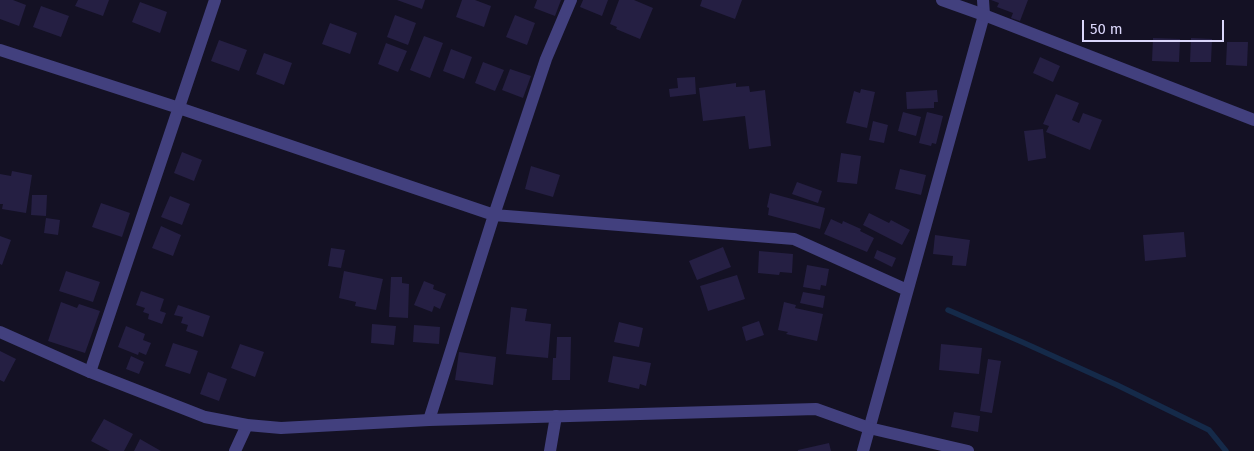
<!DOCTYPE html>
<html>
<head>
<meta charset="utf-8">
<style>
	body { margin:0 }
	#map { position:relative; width:1254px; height:451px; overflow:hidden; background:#141124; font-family:"Fira Sans",sans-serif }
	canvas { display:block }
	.scale { position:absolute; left:1082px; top:20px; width:142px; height:22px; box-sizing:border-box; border:2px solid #dbd7fb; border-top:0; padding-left:6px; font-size:15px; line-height:18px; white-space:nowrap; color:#dbd7fb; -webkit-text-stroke:4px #141124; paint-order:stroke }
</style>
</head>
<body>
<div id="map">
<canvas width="1254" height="451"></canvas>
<div class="scale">50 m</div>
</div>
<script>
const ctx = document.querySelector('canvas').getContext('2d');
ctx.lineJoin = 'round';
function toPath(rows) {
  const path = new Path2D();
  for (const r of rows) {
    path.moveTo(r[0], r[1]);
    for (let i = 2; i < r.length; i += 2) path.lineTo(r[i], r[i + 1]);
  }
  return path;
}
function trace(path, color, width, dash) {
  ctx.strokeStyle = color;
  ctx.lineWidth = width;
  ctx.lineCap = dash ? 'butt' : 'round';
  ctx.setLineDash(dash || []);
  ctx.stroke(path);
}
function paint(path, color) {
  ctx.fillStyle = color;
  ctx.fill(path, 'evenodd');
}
const stream = toPath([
	[948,310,1022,342,1117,385,1209,430,1226,451]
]);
const building = toPath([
	[0,0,13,0,26,5,19,26,0,19],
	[78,0,109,0,103,16,75,6],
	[397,0,425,0,422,9],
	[462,0,475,0,491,6,484,27,456,17],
	[537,0,561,0,555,16,534,8],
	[583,0,608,0,602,16,580,7],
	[619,0,634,0,653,8,640,39,616,29,617,27,610,24],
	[702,0,742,0,735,19,700,6],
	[991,0,1028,0,1020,21,1011,18,1013,13,997,7,999,3],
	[140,2,167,12,160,33,132,22],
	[41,6,69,16,61,37,33,27],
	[395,15,416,23,408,45,387,37],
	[515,15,535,23,527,45,506,37],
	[330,23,357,33,350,54,322,44],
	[424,36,443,43,430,78,410,70],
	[1153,38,1180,39,1179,62,1152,61],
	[1191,38,1212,39,1211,62,1190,62],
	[219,40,247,50,239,71,211,61],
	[1227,42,1248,42,1247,66,1226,65],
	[386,43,407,51,398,72,378,64],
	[451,49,472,57,464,79,443,71],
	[264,53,292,63,284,85,256,74],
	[1040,57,1060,66,1053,82,1033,73],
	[483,62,504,70,495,91,475,83],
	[510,69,531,76,523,98,502,90],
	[695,77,696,94,670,97,669,89,678,88,677,78],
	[736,83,736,87,749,86,750,92,765,90,771,146,749,149,745,116,703,121,699,88],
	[861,89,875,92,867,128,846,123,854,91,860,93],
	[937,90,938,102,934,102,934,108,907,109,906,92],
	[1056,94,1079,103,1072,120,1079,123,1083,113,1102,120,1090,150,1046,132,1049,126,1043,124],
	[903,112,921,117,916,136,898,131],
	[927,112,943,116,936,144,932,143,931,146,919,143],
	[873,121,888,125,884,143,869,140],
	[1043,129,1046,158,1028,161,1024,131],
	[182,152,202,160,194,181,174,173],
	[841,153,861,156,857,184,837,182],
	[531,166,560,175,553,197,525,189],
	[900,169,926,175,921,195,895,189],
	[12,171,32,175,26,213,2,209,3,204,0,204,0,174,11,176],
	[797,182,822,191,818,203,792,194],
	[770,193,825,208,820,229,768,215,769,208,767,207],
	[32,195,47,195,46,216,31,215],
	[170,196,190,204,182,225,161,217],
	[101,203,130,213,122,237,92,227],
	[869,213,889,223,891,220,910,230,902,245,863,225],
	[46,218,60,220,58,235,44,233],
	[831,219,842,224,843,221,861,229,860,231,874,238,867,252,824,234],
	[161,226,181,235,173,256,152,248],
	[1184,232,1186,257,1145,261,1143,235],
	[935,235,970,240,966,266,952,265,953,256,933,254],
	[0,236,11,240,2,265,0,264],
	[723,247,731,267,697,280,689,261],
	[331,248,345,250,341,268,328,266],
	[877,250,896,258,892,267,874,258],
	[759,251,793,254,792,273,780,272,779,275,758,273],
	[807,265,829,269,826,286,821,285,820,290,803,287],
	[66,271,100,282,93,302,59,291],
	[344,271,383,279,376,310,355,306,356,302,339,298],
	[737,275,745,299,708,311,700,286],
	[391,277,402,277,402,283,409,284,408,318,389,317],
	[424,281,434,285,433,289,446,294,440,309,434,306,432,312,414,305],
	[141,291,164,299,160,311,166,313,162,324,148,319,149,314,143,312,145,308,136,305],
	[803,292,825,296,823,308,800,303],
	[61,302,77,308,79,304,100,311,85,353,48,341],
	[784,302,796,305,795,308,823,314,817,341,786,334,788,332,778,330],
	[178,305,210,316,203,337,186,331,188,325,181,323,183,317,174,315],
	[511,307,527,309,525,321,551,324,548,358,506,354],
	[759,321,764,335,746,341,742,327],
	[619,322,643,328,639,347,614,342],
	[372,324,396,326,394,345,371,343],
	[414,325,440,327,439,344,413,342],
	[126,326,145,334,143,340,151,343,146,355,139,352,138,355,118,347],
	[557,337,571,337,570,380,552,380,553,358,556,358],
	[173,343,198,351,190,374,165,366],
	[240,344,264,352,255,377,231,368],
	[941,344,982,348,979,374,939,370],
	[0,351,16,359,4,382,0,380],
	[459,352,496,357,493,385,455,380],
	[131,356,144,362,139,374,126,369],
	[613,356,651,363,646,386,640,384,639,389,608,382],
	[988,359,1001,361,992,413,980,411],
	[208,372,227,379,219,401,200,394],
	[954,412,980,416,978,432,951,427],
	[104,419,133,434,124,451,110,451,91,441],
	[140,439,161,451,134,451],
	[829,443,831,451,798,451,798,450]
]);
const minor = toPath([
	[0,50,179,108,494,215,794,239,907,290],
	[90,372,215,0],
	[429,420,494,215,546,59,571,0],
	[235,451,247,425],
	[550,451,556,416],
	[863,451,984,15,983,0]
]);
const tertiary = toPath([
	[942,0,984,15,1254,120],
	[0,332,90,372,205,417,247,425,281,428,429,420,816,409,869,428,968,451]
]);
trace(stream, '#152a49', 5.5);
paint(building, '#251f43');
trace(minor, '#42407e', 12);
trace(tertiary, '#42407e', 12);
</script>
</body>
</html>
